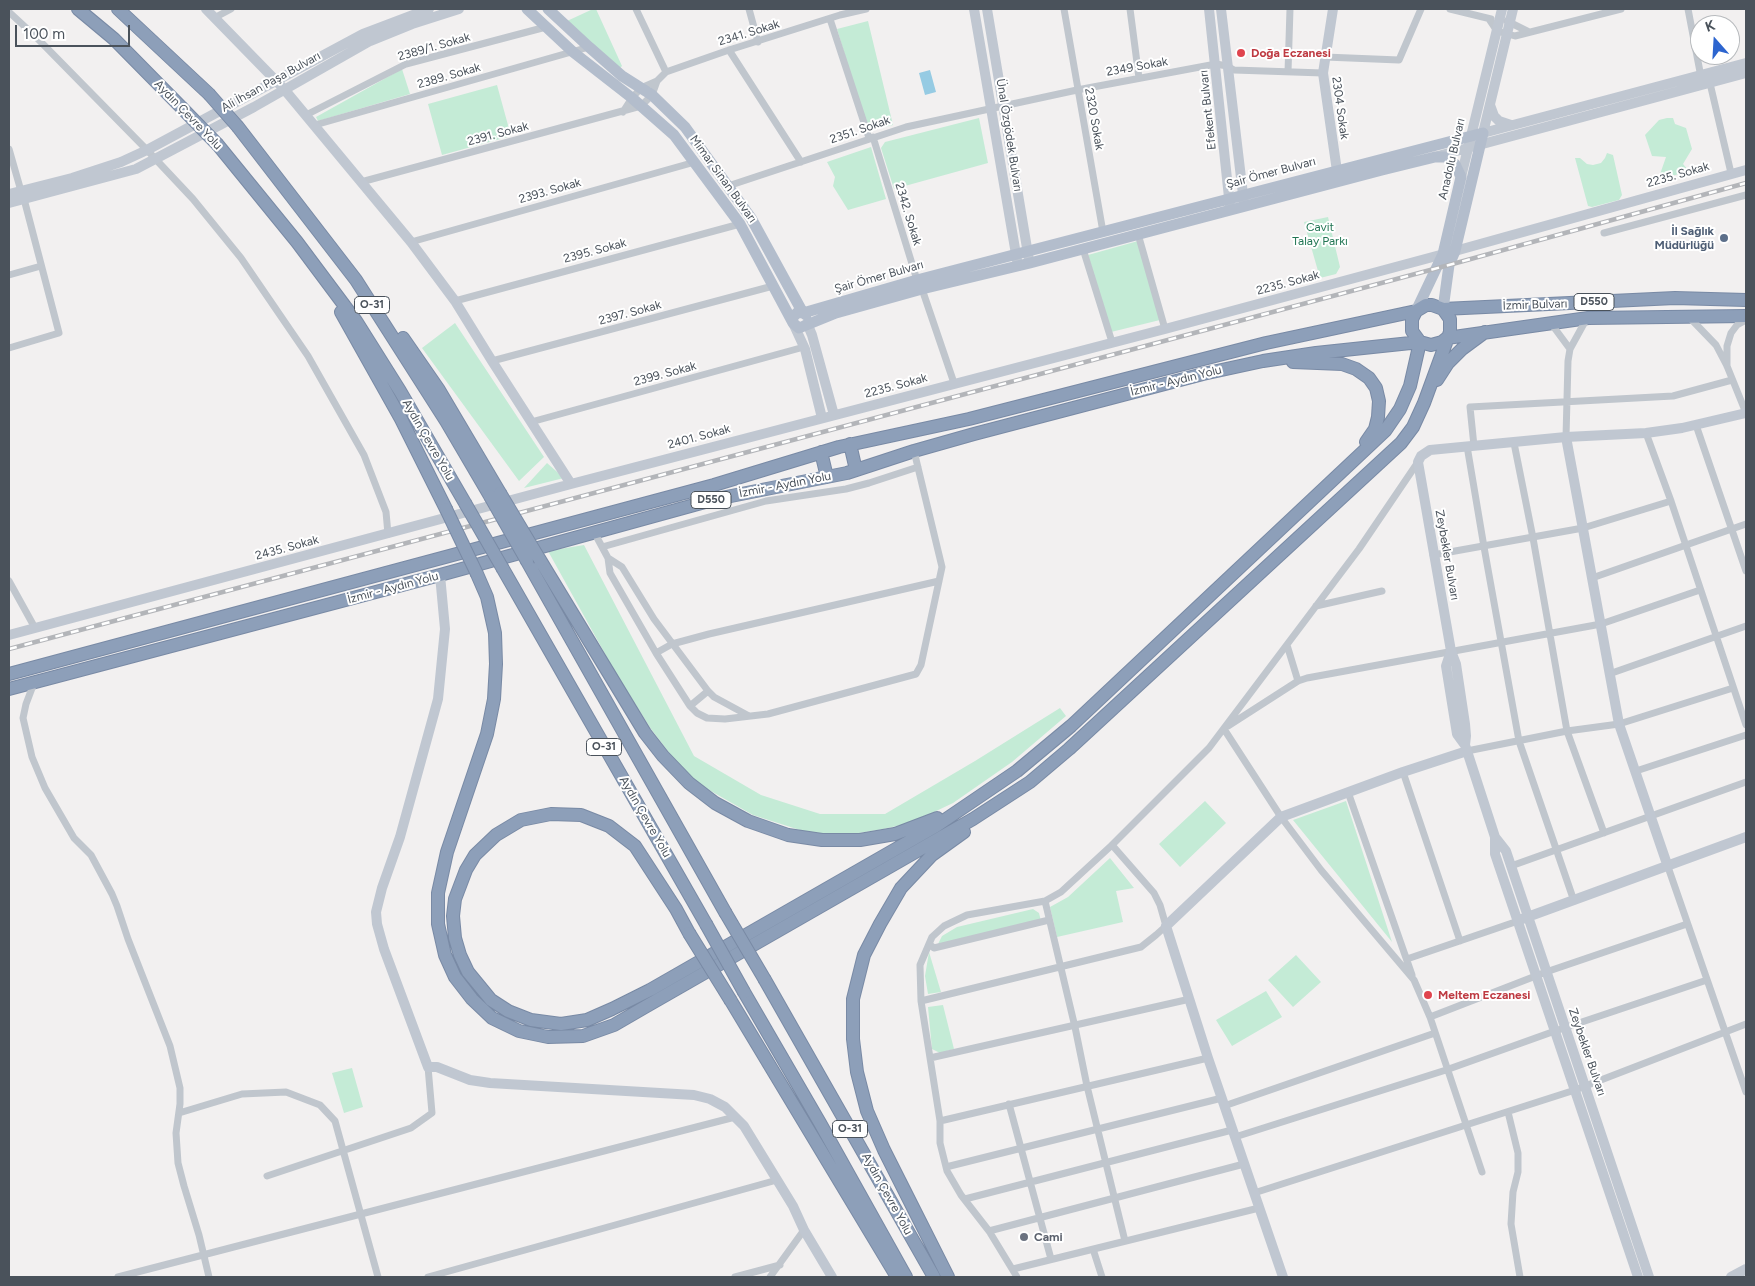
<!DOCTYPE html>
<html>
<head>
<meta charset="utf-8">
<style>
	body { margin:0 }
	#map { position:relative; width:1755px; height:1286px; overflow:hidden; background:#f2f0f0; font-family:Figtree,sans-serif }
	canvas { display:block }
	.frame { position:absolute; inset:0; border:10px solid #4a525b; pointer-events:none }
	.north { position:absolute; left:1690px; top:15px; width:50px; height:50px; box-sizing:border-box; background:#fff; border:1px solid #b7babd; border-radius:50%; rotate:341deg; font-size:14px; font-weight:700; line-height:20px; text-align:center; color:#4a525b }
	.north::after { content:''; display:block; margin:auto; width:18px; height:22px; background:#2d65cf; clip-path:polygon(50% 0,100% 100%,50% 72%,0 100%) }
	.scale { position:absolute; left:15px; top:25px; width:115px; height:22px; box-sizing:border-box; border:2px solid #4a525b; border-top:0; padding-left:6px; font-size:15px; line-height:18px; white-space:nowrap; color:#4a525b; -webkit-text-stroke:4px #fff; paint-order:stroke }
</style>
</head>
<body>
<div id="map">
<canvas width="1755" height="1286"></canvas>
<div class="frame"></div>
<div class="north">K</div>
<div class="scale">100 m</div>
</div>
<script>
const ctx = document.querySelector('canvas').getContext('2d');
ctx.lineJoin = 'round';
function paint(path, color) {
  ctx.fillStyle = color;
  ctx.fill(path, 'evenodd');
}
function toPath(rows) {
  const path = new Path2D();
  for (const r of rows) {
    path.moveTo(r[0], r[1]);
    for (let i = 2; i < r.length; i += 2) path.lineTo(r[i], r[i + 1]);
  }
  return path;
}
function trace(path, color, width, dash) {
  ctx.strokeStyle = color;
  ctx.lineWidth = width;
  ctx.lineCap = dash ? 'butt' : 'round';
  ctx.setLineDash(dash || []);
  ctx.stroke(path);
}
function drawText(font, color, halo, rows, align = 'center') {
  ctx.font = font + ' Figtree,sans-serif';
  ctx.lineWidth = 4;
  ctx.setLineDash([]);
  ctx.textBaseline = 'middle';
  ctx.strokeStyle = halo;
  ctx.fillStyle = color;
  for (const [text, x, y, turn = 0] of rows) {
    ctx.save();
    ctx.translate(x, y);
    ctx.rotate((+turn || 0) * Math.PI / 180);
    ctx.textAlign = isNaN(turn) ? turn : align;
    if (halo) ctx.strokeText(text, 0, 0);
    ctx.fillText(text, 0, 0);
    ctx.restore();
  }
}
const green = toPath([
	[593,9,596,9,622,66,620,68,567,21],
	[868,21,893,125,868,131,837,29],
	[402,69,410,94,318,121,316,117],
	[497,85,511,136,442,155,428,104],
	[979,118,988,163,894,189,881,148,885,142],
	[1667,118,1673,118,1675,124,1686,128,1692,149,1683,164,1689,171,1658,180,1666,157,1652,156,1645,135,1659,120],
	[871,147,886,199,848,210,833,186,835,177,827,162],
	[1607,153,1613,155,1622,195,1619,200,1592,207,1588,206,1575,158,1580,158,1587,164,1593,165,1601,163,1605,158],
	[1328,217,1340,267,1336,274,1320,278,1304,222],
	[1138,241,1160,320,1111,332,1088,255],
	[455,323,544,457,519,481,422,348],
	[547,463,564,478,524,488],
	[584,545,694,756,761,795,820,814,885,814,975,761,1060,708,1066,716,1012,762,953,803,911,823,883,829,847,835,806,832,753,815,702,786,677,763,651,729,614,670,548,551],
	[1205,801,1226,823,1180,867,1159,844],
	[1346,801,1392,942,1293,820],
	[1110,858,1134,888,1116,891,1123,922,1057,937,1050,907,1068,897],
	[1033,909,1039,913,1041,921,938,944,942,936,957,927],
	[929,952,941,992,928,994,925,976],
	[1296,955,1321,982,1293,1007,1268,980],
	[1266,991,1282,1017,1232,1046,1216,1020],
	[943,1005,954,1049,940,1053,932,1049,928,1007],
	[352,1068,363,1107,344,1113,332,1073]
]);
const water = toPath([
	[930,70,936,92,925,95,919,73]
]);
const street = toPath([
	[636,9,666,72],
	[749,9,758,42],
	[1064,9,1103,232],
	[1130,9,1139,78],
	[1450,9,1491,19],
	[1688,9,1701,77],
	[9,12,36,37,147,150,193,199,241,258,308,356,364,455,386,512,388,534],
	[214,18,231,9],
	[830,19,869,138],
	[1489,19,1497,31,1515,36,1621,9],
	[1507,21,1529,32],
	[729,50,801,162],
	[1325,57,1399,60,1421,9],
	[1288,72,1290,9],
	[1709,79,1731,173],
	[623,112,632,98,641,88,657,81],
	[306,115,406,64,546,27],
	[315,125,589,47],
	[873,137,917,280,922,289,954,383],
	[9,149,21,191],
	[361,182,641,106,652,95,657,81,666,72,729,50,840,15,866,9],
	[728,186,906,127,1077,90,1216,64,1227,66,1234,70,1323,73],
	[1604,233,1746,195],
	[1138,234,1165,329],
	[411,242,695,162],
	[1083,249,1112,342],
	[9,275,41,266],
	[455,301,740,224],
	[1689,317,1716,345,1727,366,1746,413],
	[1550,322,1570,349],
	[9,348,59,333,24,199],
	[492,361,773,286],
	[1727,366,1727,346,1731,333,1737,325,1746,320],
	[531,422,804,347],
	[1696,425,1746,571],
	[1646,433,1671,501,1746,725],
	[1566,437,1568,361,1570,349,1587,318],
	[1514,443,1533,538,1567,731,1604,833],
	[1467,446,1484,547,1519,741,1574,901],
	[1474,446,1470,407,1673,396,1732,380],
	[594,532,608,558,610,573,656,653,690,706,697,713,707,718,725,719,768,714,916,674,921,665,942,567,914,451],
	[602,547,766,501,846,489,869,483,918,467],
	[1433,555,1583,528,1671,501],
	[608,558,622,567,654,619,708,691,714,697,749,716],
	[1592,578,1746,524],
	[9,581,35,628],
	[1316,606,1382,591],
	[1287,645,1298,681],
	[656,653,672,644,709,634,939,581],
	[1609,674,1746,626],
	[34,683,26,704,23,718,32,757,45,788,74,838,91,855,112,894,117,906,128,939,170,1046,180,1088,180,1104,176,1133,178,1163,184,1186,199,1235,209,1277],
	[690,706,708,691],
	[1228,726,1298,681,1307,678,1601,624,1700,590],
	[1224,729,1281,817,1321,870,1414,980,1430,1017,1482,1172],
	[1467,751,1567,731,1619,724,1733,688],
	[1636,771,1746,735],
	[1403,772,1460,941],
	[1348,792,1412,975],
	[1511,866,1746,782],
	[1668,867,1746,1092],
	[1045,901,1075,1027,1087,1086,1125,1241],
	[929,944,934,948,1049,920],
	[1407,959,1518,921],
	[921,1001,1141,947,1156,935,1166,926,1160,905,1154,893,1112,845],
	[1430,1017,1546,972,1687,924],
	[930,1058,1190,999],
	[1009,1104,1051,1259],
	[1224,1106,1435,1033],
	[1508,1112,1518,1153,1518,1172,1513,1192,1511,1224,1520,1277],
	[179,1113,242,1094,286,1092,320,1105,335,1121,378,1277],
	[940,1121,1208,1058],
	[1235,1137,1446,1070,1555,1031,1707,980],
	[946,1167,1222,1098],
	[267,1176,411,1128,432,1113,428,1067],
	[1254,1193,1575,1090,1746,1024],
	[965,1199,1232,1130],
	[989,1231,1244,1164],
	[1093,1249,1102,1277],
	[1013,1269,1259,1208],
	[118,1277,735,1117],
	[428,1277,777,1180],
	[735,1277,780,1265],
	[770,1277,804,1230],
	[1017,1277,989,1231,961,1195,947,1171,940,1143,940,1121,921,1001,920,965,932,937,944,926,967,915,1045,901,1061,892,1112,845,1209,748,1359,549,1418,462]
]);
const secondary = toPath([
	[206,9,284,89,411,242,455,301,492,361,571,484],
	[974,9,1018,266],
	[987,9,1029,260],
	[1209,9,1230,207],
	[1221,9,1244,203],
	[1333,9,1323,73,1338,178],
	[1513,9,1483,133,1746,63],
	[1490,105,1494,116,1499,121,1511,125],
	[1438,156,1746,73],
	[1461,177,1502,9],
	[9,194,72,178,121,162,147,150,363,34,429,9],
	[9,203,136,169,254,107,370,41,412,24,459,9],
	[793,323,805,349,822,418],
	[807,323,812,335,834,415],
	[1566,437,1619,724,1668,867],
	[440,575,445,629,438,699,400,837,382,888,376,912,377,924,384,949,428,1067,437,1067,470,1080,490,1083,694,1095,710,1099,725,1107,744,1126,793,1206,804,1230,832,1277],
	[9,635,571,484,1165,329,1455,251,1746,170],
	[1451,651,1446,666,1457,734,1465,745],
	[1495,837,1506,851,1649,1277],
	[1522,919,1746,837],
	[1283,1277,1208,1058,1166,926,1281,817,1403,772,1467,751],
	[1638,1277,1495,854,1495,837,1467,751,1465,745,1466,736,1465,724,1456,664,1451,651,1418,462,1421,456,1430,450,1566,437,1646,433,1682,428,1746,413],
	[1731,1277,1746,1269]
]);
const primary = toPath([
	[527,9,573,52,632,98,674,135,740,224,793,323,799,328,836,313,922,289,1030,263,1382,170,1435,157,1446,157,1455,164,1461,177,1443,254,1416,311],
	[548,9,589,47,622,76,652,95,685,127,751,218,803,313,806,315],
	[793,323,792,318,798,312,803,313,917,280,1483,133,1455,251,1449,265,1443,309]
]);
const highway = toPath([
	[78,9,114,39,181,107],
	[118,9,209,94],
	[238,127,356,280,446,421,490,496],
	[218,145,297,242,356,321,400,391,465,503],
	[341,312,401,419,446,509],
	[403,338,439,390,500,493],
	[1447,338,1588,318,1746,316],
	[1420,342,1412,331,1412,319,1416,311,1426,305,1432,305,1443,309,1675,298,1746,300],
	[1293,362,1342,364,1356,369,1369,378,1376,388,1379,401,1378,417,1375,429,1366,442],
	[1437,380,1448,363,1462,349,1485,332],
	[850,444,856,470],
	[821,452,827,477],
	[540,560,645,733,663,756,689,783,715,803,748,821,788,835,822,840,860,840,895,834,937,818],
	[527,561,725,912],
	[503,569,706,924],
	[477,574,487,597,495,633,496,664,494,699,487,734,447,852,438,893,438,924,445,955,455,977,472,999,492,1018,519,1031,548,1037,583,1036,614,1025,645,1007,973,819,1030,782,1069,749,1401,443,1413,427,1424,403,1450,332,1450,319,1443,309],
	[9,674,714,485,839,447,969,419,1266,343,1416,311],
	[9,689,440,575,716,499,847,473,914,451,974,434,1203,374,1263,361,1316,353,1420,342,1431,345,1442,342,1447,338],
	[689,933,676,909,635,846,609,826,581,815,551,814,521,820,496,835,475,855,466,870,455,899,453,916,455,938,460,955,468,972,491,1000,508,1011,531,1020,561,1024,587,1020,612,1009,650,990,936,826,1017,771,1071,726,1385,431,1400,409,1410,386,1420,342],
	[765,980,934,1277],
	[744,992,820,1123,906,1277],
	[731,1001,897,1277],
	[948,1277,884,1150,867,1111,857,1072,853,1039,853,999,864,955,880,924,901,888,932,855,964,832]
]);
const rail = toPath([
	[9,649,1449,265,1746,183]
]);
const highwayBridge = toPath([
	[209,94,238,127],
	[181,107,218,145],
	[500,493,540,560],
	[490,496,527,561],
	[465,503,503,569],
	[446,509,477,574],
	[725,912,765,980],
	[706,924,744,992],
	[689,933,731,1001]
]);
const markers = [
	[1241,53,5,"#e0444e"],
	[1724,238,5,"#5c6f8a"],
	[1428,995,5,"#e0444e"],
	[1024,1237,5,"#6b7280"]
];
const shields = [
	[1594,302,40],
	[372,305,35],
	[711,500,40],
	[604,747,35],
	[850,1129,35]
];
const shieldNames = [
	["D550",1594,302],
	["O-31",372,305],
	["D550",711,500],
	["O-31",604,747],
	["O-31",850,1129]
];
const streetNames = [
	["2341. Sokak",749,33,-17],
	["2389/1. Sokak",434,47,-16],
	["2349 Sokak",1137,67,-10],
	["2389. Sokak",449,76,-16],
	["Ali İhsan Paşa Bulvarı",271,82,-29],
	["2304 Sokak",1340,108,82],
	["Efekent Bulvarı",1208,110,-96],
	["Aydın Çevre Yolu",188,115,46],
	["2320 Sokak",1094,119,80],
	["2351. Sokak",860,130,-19],
	["2391. Sokak",498,134,-15],
	["Ünal Özgödek Bulvarı",1009,135,81],
	["Anadolu Bulvarı",1452,159,-77],
	["Şair Ömer Bulvarı",1271,173,-15],
	["2235. Sokak",1678,175,-16],
	["Mimar Sinan Bulvarı",723,179,54],
	["2393. Sokak",550,191,-16],
	["2342. Sokak",908,214,73],
	["2395. Sokak",595,251,-15],
	["Şair Ömer Bulvarı",879,277,-16],
	["2235. Sokak",1288,283,-15],
	["İzmir Bulvarı",1535,305,-2],
	["2397. Sokak",630,313,-15],
	["2399. Sokak",665,374,-15],
	["İzmir - Aydın Yolu",1176,381,-14],
	["2235. Sokak",896,386,-15],
	["2401. Sokak",699,437,-15],
	["Aydın Çevre Yolu",428,440,60],
	["İzmir - Aydın Yolu",785,485,-11],
	["2435. Sokak",287,548,-15],
	["Zeybekler Bulvarı",1447,555,80],
	["İzmir - Aydın Yolu",393,588,-15],
	["Aydın Çevre Yolu",645,817,60],
	["Zeybekler Bulvarı",1587,1052,71],
	["Aydın Çevre Yolu",887,1194,61]
];
const healthNames = [
	["Doğa Eczanesi",1251,53],
	["Meltem Eczanesi",1438,995]
];
const parkNames = [
	["Cavit",1320,227],
	["Talay Parkı",1320,241]
];
const serviceNames = [
	["İl Sağlık",1714,231],
	["Müdürlüğü",1714,245]
];
const worshipNames = [
	["Cami",1034,1237]
];
paint(green, '#c4ebd6');
paint(water, '#96cbe3');
trace(highway, '#798aa5', 14);
trace(street, '#c0c6cd', 7);
trace(secondary, '#c0c7d1', 10);
trace(primary, '#b3bdcc', 11);
trace(highway, '#8d9fb9', 12);
trace(rail, '#b3b5b9', 4.5);
trace(rail, '#fff', 2.5, [8]);
trace(highwayBridge, '#798aa5', 14, []);
trace(highwayBridge, '#8d9fb9', 12);
for (const [x, y, r, color] of markers) {
  const dot = new Path2D();
  dot.arc(x, y, r, 0, 2 * Math.PI);
  ctx.fillStyle = color;
  ctx.fill(dot);
  trace(dot, '#fff', 2);
}
for (const [x, y, w] of shields) {
  const box = new Path2D();
  box.roundRect(x - w / 2, y - 8.5, w, 17, 4);
  ctx.fillStyle = '#fff';
  ctx.fill(box);
  trace(box, '#4a525b', 1);
}
drawText('bold 11px', '#4a525b', null, shieldNames);
drawText('12px', '#4a525b', '#fff', streetNames);
drawText('bold 12px', '#be3a42', '#fff', healthNames, 'left');
drawText('12px', '#227654', '#fff', parkNames);
drawText('bold 12px', '#4e5e75', '#fff', serviceNames, 'right');
drawText('bold 12px', '#5b616d', '#fff', worshipNames, 'left');
</script>
</body>
</html>
